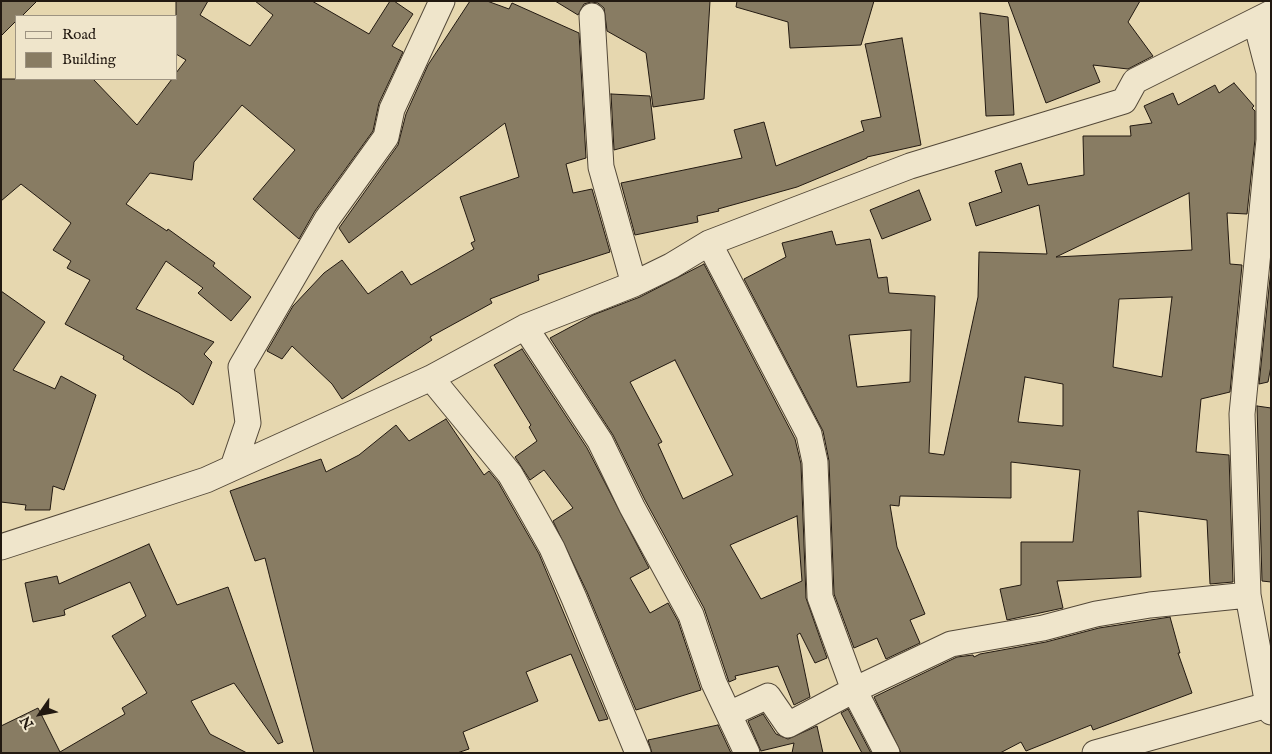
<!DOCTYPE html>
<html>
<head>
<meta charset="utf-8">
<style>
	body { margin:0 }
	#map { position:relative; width:1272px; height:754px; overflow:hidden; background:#e6d7af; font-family:"IM FELL English",serif }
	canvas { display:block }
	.frame { position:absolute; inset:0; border:2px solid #221911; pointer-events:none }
	.legend { position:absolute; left:15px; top:15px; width:162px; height:65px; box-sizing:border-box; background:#efe5cb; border:1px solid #9d9381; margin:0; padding:6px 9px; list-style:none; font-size:15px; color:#221911 }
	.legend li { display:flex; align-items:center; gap:10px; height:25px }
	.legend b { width:25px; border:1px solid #9d9381 }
	.north { position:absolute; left:15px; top:689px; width:50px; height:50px; -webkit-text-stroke:4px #efe5cb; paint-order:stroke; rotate:237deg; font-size:14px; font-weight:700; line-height:20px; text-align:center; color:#221911 }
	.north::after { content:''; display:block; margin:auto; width:18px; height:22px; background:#221911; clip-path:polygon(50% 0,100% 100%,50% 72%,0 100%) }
</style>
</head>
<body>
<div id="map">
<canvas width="1272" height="754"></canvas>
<div class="frame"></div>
<ul class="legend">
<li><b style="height:6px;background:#efe5cb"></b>Road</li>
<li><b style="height:14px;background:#887c63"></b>Building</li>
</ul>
<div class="north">N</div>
</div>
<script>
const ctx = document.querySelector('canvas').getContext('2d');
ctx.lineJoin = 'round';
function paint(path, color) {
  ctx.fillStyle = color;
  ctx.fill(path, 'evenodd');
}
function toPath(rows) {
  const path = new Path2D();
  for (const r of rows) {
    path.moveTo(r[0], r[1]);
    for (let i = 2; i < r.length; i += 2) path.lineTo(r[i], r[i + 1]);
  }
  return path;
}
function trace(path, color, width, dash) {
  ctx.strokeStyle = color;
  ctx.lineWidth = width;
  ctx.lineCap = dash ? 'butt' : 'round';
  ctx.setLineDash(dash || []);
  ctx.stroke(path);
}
const building = toPath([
	[1,1,37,1,22,16,16,16,16,21,1,36,1,1],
	[176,1,208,1,200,15,250,46,273,15,255,1,312,1,369,34,390,1,394,1,413,14,392,46,403,52,379,103,373,131,315,211,299,239,253,199,295,150,242,105,194,162,192,180,150,173,126,204,167,231,168,229,215,263,213,266,251,297,231,321,198,293,203,288,166,261,136,309,214,342,204,354,212,362,193,405,179,393,123,359,124,356,65,324,90,280,67,268,71,261,53,250,71,223,21,184,1,201,1,79,93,79,137,125,172,79,176,79,176,73,186,60,176,54,176,1],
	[470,1,487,1,509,9,512,3,579,33,586,158,566,164,573,193,592,189,610,252,538,275,539,280,490,299,492,303,430,337,432,340,342,399,332,384,292,346,282,359,267,351,293,306,324,273,342,260,368,294,402,271,411,285,474,249,471,243,475,241,460,197,519,177,505,123,349,243,339,228,398,145,406,114,428,65,470,1],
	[555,1,710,1,704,99,653,107,646,53,607,31,604,8,598,3,591,2,584,4,578,15,555,1],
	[737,1,874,1,861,45,790,48,788,22,736,7,737,1],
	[1008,1,1140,1,1128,22,1153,56,1128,69,1093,65,1100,82,1046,103,1008,1],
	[980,13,1008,17,1014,115,986,116,980,13],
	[902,38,921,145,867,157,867,158,797,187,718,209,719,211,697,216,698,222,635,235,621,183,742,158,734,130,764,122,776,166,864,131,861,121,881,117,865,44,902,38],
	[1234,83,1254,106,1252,108,1255,111,1255,139,1247,214,1227,213,1230,264,1242,265,1230,392,1201,399,1196,452,1229,455,1233,582,1210,584,1207,520,1138,511,1141,577,1057,581,1063,608,1007,620,1000,589,1021,585,1021,542,1073,542,1080,470,1011,462,1011,498,900,496,899,506,890,505,897,547,925,614,910,620,920,643,886,659,877,638,854,648,834,594,829,461,823,431,744,279,786,257,782,243,832,231,836,245,870,239,878,278,887,277,889,293,935,296,929,453,944,455,978,297,979,252,1047,254,1039,205,976,226,969,203,1002,192,995,171,1021,163,1028,185,1084,175,1083,136,1131,136,1130,126,1152,123,1144,106,1173,93,1178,105,1215,85,1219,93,1234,83],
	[1189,193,1192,250,1056,257,1189,193],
	[1172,297,1162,377,1113,367,1119,299,1172,297],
	[911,330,910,382,857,387,849,335,911,330],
	[1025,377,1063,384,1063,426,1018,422,1025,377],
	[611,94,650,96,655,139,614,150,611,94],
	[919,190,931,220,882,239,870,210,919,190],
	[704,264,795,439,801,464,806,598,827,658,815,663,800,633,797,635,810,697,794,705,778,666,735,676,736,679,729,682,704,608,645,500,613,435,550,338,593,315,640,297,704,264],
	[675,360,733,475,683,499,658,444,662,442,630,382,675,360],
	[797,516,802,581,761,599,730,545,797,516],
	[1271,269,1271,366,1268,382,1259,384,1271,269],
	[1,291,45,322,13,370,55,389,61,376,96,395,64,490,53,486,50,510,25,510,26,505,1,502,1,291],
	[522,349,587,448,649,568,630,578,650,613,668,603,678,621,701,690,636,710,587,592,553,521,573,508,544,470,530,480,515,457,537,441,529,427,531,425,494,365,522,349],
	[1257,406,1271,408,1271,582,1262,581,1257,406],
	[446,419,484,475,489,471,498,482,539,554,608,719,599,721,571,654,526,672,538,701,463,732,469,749,457,753,314,753,265,558,255,561,230,491,321,459,326,472,359,455,396,425,409,441,446,419],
	[149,544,177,605,228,587,283,742,278,744,234,683,191,701,210,734,247,753,1,753,1,726,38,708,60,752,125,714,122,708,147,693,112,636,146,616,130,582,64,610,65,615,33,622,25,583,57,576,59,584,149,544],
	[1170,617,1180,653,1178,653,1192,693,1093,730,1091,725,1026,751,1021,742,1000,753,901,753,874,697,957,657,973,655,974,657,980,654,1046,642,1099,628,1170,617],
	[848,709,871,753,862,753,841,713,848,709],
	[763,714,776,734,788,739,817,726,823,753,792,753,794,743,761,751,748,721,763,714],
	[718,725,731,753,652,753,648,740,718,725]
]);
const street = toPath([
	[592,16,601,167,634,284],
	[1256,22,1269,72,1269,140,1242,414,1248,595,1268,705,1271,712],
	[709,243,809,434,815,462,820,597,854,690,887,753],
	[525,327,600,441,632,507,691,615,714,683,747,753],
	[431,378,510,474,529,507,552,548,574,598,638,753],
	[233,467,248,423,241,367,327,219,386,137,392,109,442,1],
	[1,547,206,480,431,378,525,327,634,284,671,266,709,243,910,166,1124,101,1135,81,1271,13],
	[729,714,768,696,788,725,854,690,951,644,1043,628,1096,614,1150,605,1248,595],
	[1095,753,1271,704]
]);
paint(building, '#887c63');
trace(building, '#221911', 1);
trace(street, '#534838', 27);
trace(street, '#efe5cb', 25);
</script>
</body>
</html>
